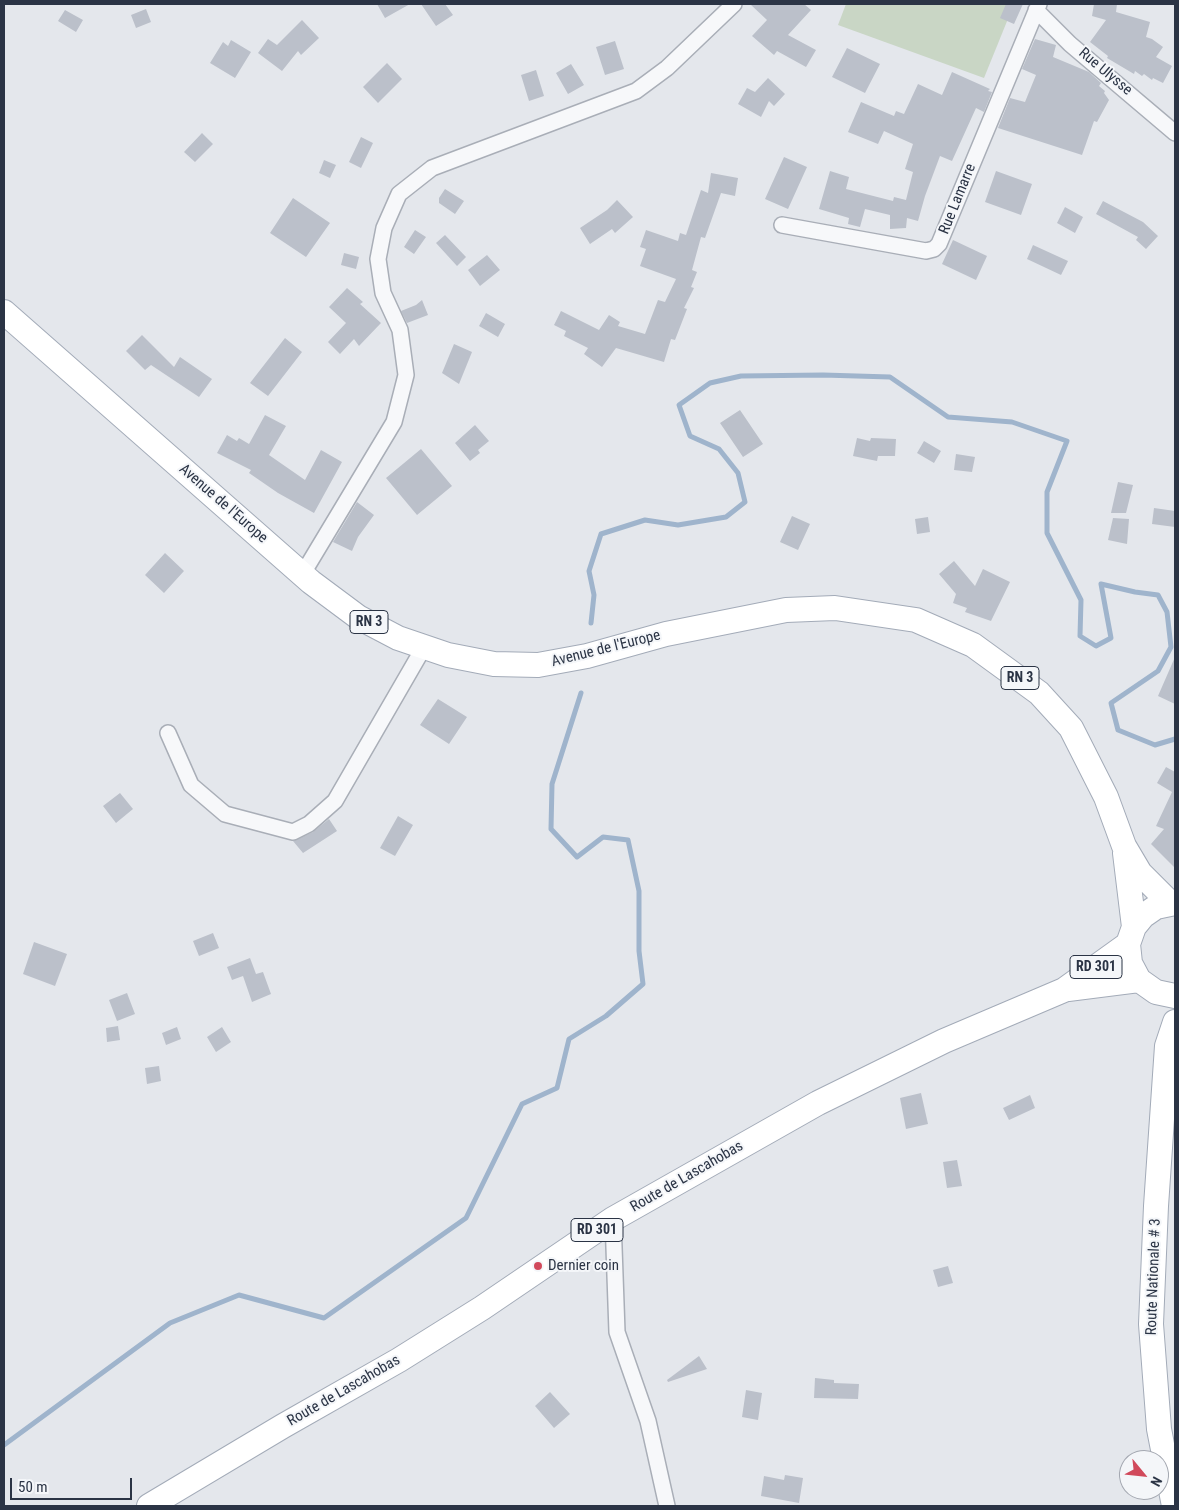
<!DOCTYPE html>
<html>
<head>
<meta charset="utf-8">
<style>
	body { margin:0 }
	#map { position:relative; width:1179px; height:1510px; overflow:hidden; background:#e4e7ec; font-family:"Roboto Condensed",sans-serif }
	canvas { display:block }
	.frame { position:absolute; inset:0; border:5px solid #2b3445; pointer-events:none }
	.north { position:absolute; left:1119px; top:1450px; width:50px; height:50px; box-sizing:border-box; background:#f4f6f9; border:1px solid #a4a8b1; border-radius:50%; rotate:118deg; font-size:14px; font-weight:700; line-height:20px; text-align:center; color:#2b3445 }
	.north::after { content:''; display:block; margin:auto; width:18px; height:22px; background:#d1495b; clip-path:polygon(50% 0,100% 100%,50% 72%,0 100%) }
	.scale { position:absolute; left:10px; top:1478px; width:122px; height:22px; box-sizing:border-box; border:2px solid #2b3445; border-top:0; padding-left:6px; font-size:15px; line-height:18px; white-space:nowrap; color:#2b3445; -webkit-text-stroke:4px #f4f6f9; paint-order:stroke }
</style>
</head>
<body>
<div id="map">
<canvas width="1179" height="1510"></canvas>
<div class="frame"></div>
<div class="north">N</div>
<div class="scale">50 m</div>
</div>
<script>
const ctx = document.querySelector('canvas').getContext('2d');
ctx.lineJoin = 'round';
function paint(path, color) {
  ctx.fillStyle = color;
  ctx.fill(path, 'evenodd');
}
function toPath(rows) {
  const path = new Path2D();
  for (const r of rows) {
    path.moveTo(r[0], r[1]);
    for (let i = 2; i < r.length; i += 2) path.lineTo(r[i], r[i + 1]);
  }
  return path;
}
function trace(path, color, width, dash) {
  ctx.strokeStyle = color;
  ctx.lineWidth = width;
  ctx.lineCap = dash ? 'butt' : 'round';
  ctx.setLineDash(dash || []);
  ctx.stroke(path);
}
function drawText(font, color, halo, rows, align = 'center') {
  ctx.font = font + ' "Roboto Condensed",sans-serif';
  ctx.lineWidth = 4;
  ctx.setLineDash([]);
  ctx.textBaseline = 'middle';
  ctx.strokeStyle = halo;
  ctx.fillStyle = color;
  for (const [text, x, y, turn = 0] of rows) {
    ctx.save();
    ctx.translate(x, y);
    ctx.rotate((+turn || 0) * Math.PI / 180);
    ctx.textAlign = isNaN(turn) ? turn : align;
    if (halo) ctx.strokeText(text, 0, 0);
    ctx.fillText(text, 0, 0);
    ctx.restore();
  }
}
const green = toPath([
	[846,4,1014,4,984,78,838,25]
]);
const stream = toPath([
	[591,623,594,595,589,571,601,534,645,520,678,525,726,517,745,502,738,473,719,449,690,436,679,405,710,383,741,376,823,375,890,377,948,417,1012,422,1067,441,1047,492,1047,533,1081,600,1080,636,1096,646,1111,638,1101,584,1135,592,1158,595,1167,612,1171,647,1158,671,1111,703,1118,730,1155,745,1175,739],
	[4,1445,170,1323,239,1295,324,1318,466,1218,522,1104,557,1088,569,1039,606,1016,643,984,639,951,639,891,628,840,603,837,577,857,551,829,552,784,581,693]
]);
const building = toPath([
	[377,4,410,4,385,18],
	[421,4,445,4,453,15,436,26],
	[750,4,804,4,811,10,788,35,816,50,806,67,777,51,774,55,752,36,767,20],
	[1006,4,1023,4,1014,24,1000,18],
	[1094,4,1117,4,1116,12,1150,22,1146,37,1152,39,1163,47,1156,57,1172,66,1163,83,1153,78,1152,80,1144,74,1142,76,1135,71,1134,74,1107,58,1108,56,1090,42,1106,20,1092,16],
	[146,9,151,22,136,28,131,15],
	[65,10,83,20,76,32,58,21],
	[302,20,319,38,301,55,298,51,282,71,258,53,268,39,277,45],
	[1035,39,1056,45,1053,57,1089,72,1101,83,1099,86,1105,91,1104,93,1109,100,1097,122,1094,121,1082,155,998,128,1010,98,1025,102,1036,75,1022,69],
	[231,40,251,52,235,78,210,63,223,42,228,46],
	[615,41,624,69,605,75,596,47],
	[847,48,880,64,865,93,832,77],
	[387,63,402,79,378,103,363,87],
	[571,64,584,85,568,94,556,73],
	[536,70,544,96,529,101,521,75],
	[952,72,990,89,988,91,992,92,984,112,976,108,952,161,940,156,925,196,918,221,907,218,906,228,890,229,890,215,865,209,860,227,848,224,849,218,819,209,830,171,849,177,846,189,893,201,894,197,906,200,913,172,905,169,913,144,884,131,878,144,848,132,861,102,894,116,896,111,904,114,918,84,942,95],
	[768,78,785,94,774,106,769,101,761,117,738,104,747,88,755,92],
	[202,133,213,144,195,162,184,152],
	[361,137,373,143,361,168,349,162],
	[784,157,807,167,788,209,765,199],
	[324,160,336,165,330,178,319,173],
	[996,171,1032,184,1021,215,985,202],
	[711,173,738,178,735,196,721,193,705,238,701,237,692,270,697,272,691,287,694,288,684,308,687,309,675,340,671,339,664,362,616,348,602,367,584,354,588,348,564,336,566,331,554,325,561,311,599,330,609,315,620,322,618,326,645,334,658,300,665,302,676,279,640,266,646,249,640,247,646,230,678,241,680,233,686,235,701,190,708,193],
	[445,189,464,201,455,214,439,203,439,198],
	[293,198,330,223,306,257,270,233],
	[617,200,633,217,615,233,612,229,590,244,580,228,607,210],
	[1103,201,1143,222,1158,236,1146,249,1136,240,1138,237,1096,214],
	[1065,207,1083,217,1075,233,1057,223],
	[415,230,426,237,414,254,404,247],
	[445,235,466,257,457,266,436,243],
	[953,240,987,256,976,280,942,264],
	[1033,245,1068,261,1061,275,1027,259],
	[344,253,359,257,356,269,341,265],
	[487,255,500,270,480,286,468,270],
	[347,288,363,302,360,304,381,323,359,346,354,339,340,354,328,342,346,323,329,307],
	[422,300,428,315,407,323,401,311,416,305],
	[486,313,505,324,498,337,479,326],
	[142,335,174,367,180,357,212,379,199,397,151,365,145,370,126,351],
	[285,338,302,352,268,396,250,383],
	[454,344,472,352,459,384,442,373],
	[740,410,763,444,743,457,720,423],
	[265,415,286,426,269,455,305,480,321,450,342,462,314,513,278,493,249,473,251,470,217,453,227,435,237,441,239,438,249,444],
	[475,425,489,441,478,450,480,453,470,461,455,443],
	[857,438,870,441,871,438,896,439,895,456,878,456,877,461,853,456],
	[924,441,941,451,934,463,917,453],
	[421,449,452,486,417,515,386,478],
	[956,454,975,457,972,472,954,470],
	[1118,482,1133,485,1126,513,1111,513],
	[357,502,374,515,358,537,352,551,333,542],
	[1154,508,1175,511,1175,527,1152,524],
	[792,516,810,524,798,550,780,542],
	[928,517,930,532,917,534,915,519],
	[1113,518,1129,519,1127,544,1108,540],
	[165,553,184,571,164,593,145,575],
	[954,561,975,586,983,569,1010,582,991,621,965,612,967,608,953,603,956,594,939,574],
	[1175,657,1175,704,1158,696],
	[438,699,467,717,449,744,420,725],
	[1166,767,1175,772,1175,868,1151,844,1164,829,1156,826,1172,792,1157,783],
	[120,793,133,809,116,823,103,806],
	[398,816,413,825,395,856,380,848],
	[329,819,337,831,303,853,293,841,313,832],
	[213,933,219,948,199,956,193,941],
	[34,942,67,954,55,986,23,974],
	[250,958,256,974,263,972,271,994,252,1002,243,976,232,980,227,967],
	[127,993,135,1014,117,1021,109,1000],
	[118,1026,120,1040,107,1042,106,1028],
	[177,1027,181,1039,166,1045,162,1033],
	[222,1027,231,1042,216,1052,207,1037],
	[159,1066,161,1081,147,1084,145,1068],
	[921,1093,928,1124,906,1129,900,1098],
	[1030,1095,1035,1108,1009,1120,1003,1108],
	[957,1160,962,1186,947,1188,943,1162],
	[948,1266,953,1283,938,1287,933,1270],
	[699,1356,707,1369,668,1382,667,1380],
	[815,1378,834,1380,834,1383,859,1384,858,1399,814,1398],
	[746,1390,762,1393,758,1420,742,1417],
	[550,1392,570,1414,554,1428,535,1406],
	[785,1475,803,1478,799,1503,761,1496,764,1476,784,1480]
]);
const street = toPath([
	[1036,10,1070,44,1175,133],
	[782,225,926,251,934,249,939,244,1039,4],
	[302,575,394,422,406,375,400,330,383,293,378,259,384,228,399,194,432,168,636,91,667,68,734,4],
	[168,733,191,785,225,814,293,832,309,824,335,801,424,647],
	[613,1219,617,1332,648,1421,667,1506]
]);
const primary = toPath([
	[4,312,311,582,358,617,398,638,448,655,494,664,538,665,587,656,666,634,786,610,835,608,916,620,973,645,1039,693,1071,728,1106,797,1124,846,1140,873,1170,903],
	[1125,853,1134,927],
	[1175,903,1156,907,1143,916,1134,927,1128,944,1130,963,1139,980,1156,992,1175,996],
	[1068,989,1139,980],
	[149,1506,283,1426,399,1360,482,1308,613,1219,818,1103,944,1041,1064,990,1128,944],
	[1174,1506,1159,1429,1151,1324,1156,1206,1167,1046,1175,1022]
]);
const markers = [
	[538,1266,5,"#d1495b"]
];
const shields = [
	[369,622,38],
	[1020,678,38],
	[1096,967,52],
	[597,1230,52]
];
const shieldNames = [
	["RN 3",369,622],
	["RN 3",1020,678],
	["RD 301",1096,967],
	["RD 301",597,1230]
];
const streetNames = [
	["Rue Ulysse",1105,72,40],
	["Rue Lamarre",958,199,-68],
	["Avenue de l'Europe",223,504,41],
	["Avenue de l'Europe",606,649,-14],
	["Route de Lascahobas",687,1177,-30],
	["Route Nationale # 3",1154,1277,-88],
	["Route de Lascahobas",344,1391,-30]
];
const poiNames = [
	["Dernier coin",548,1266]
];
paint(green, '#c9d6c5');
trace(stream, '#9fb4cc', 5);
paint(building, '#bbc0ca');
trace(street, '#a9aeb7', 18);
trace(primary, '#a3abb8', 26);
trace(street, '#f7f8fa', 15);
trace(primary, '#fff', 24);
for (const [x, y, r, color] of markers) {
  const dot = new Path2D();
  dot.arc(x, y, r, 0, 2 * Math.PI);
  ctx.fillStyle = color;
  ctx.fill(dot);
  trace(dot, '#f4f6f9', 2);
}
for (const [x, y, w] of shields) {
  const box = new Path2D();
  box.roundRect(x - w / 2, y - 11.5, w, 23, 4);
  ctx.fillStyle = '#f4f6f9';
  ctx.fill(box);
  trace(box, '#2b3445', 1);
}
drawText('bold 14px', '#2b3445', null, shieldNames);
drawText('15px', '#2b3445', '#f4f6f9', streetNames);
drawText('15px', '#2b3445', '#f4f6f9', poiNames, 'left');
</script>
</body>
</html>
